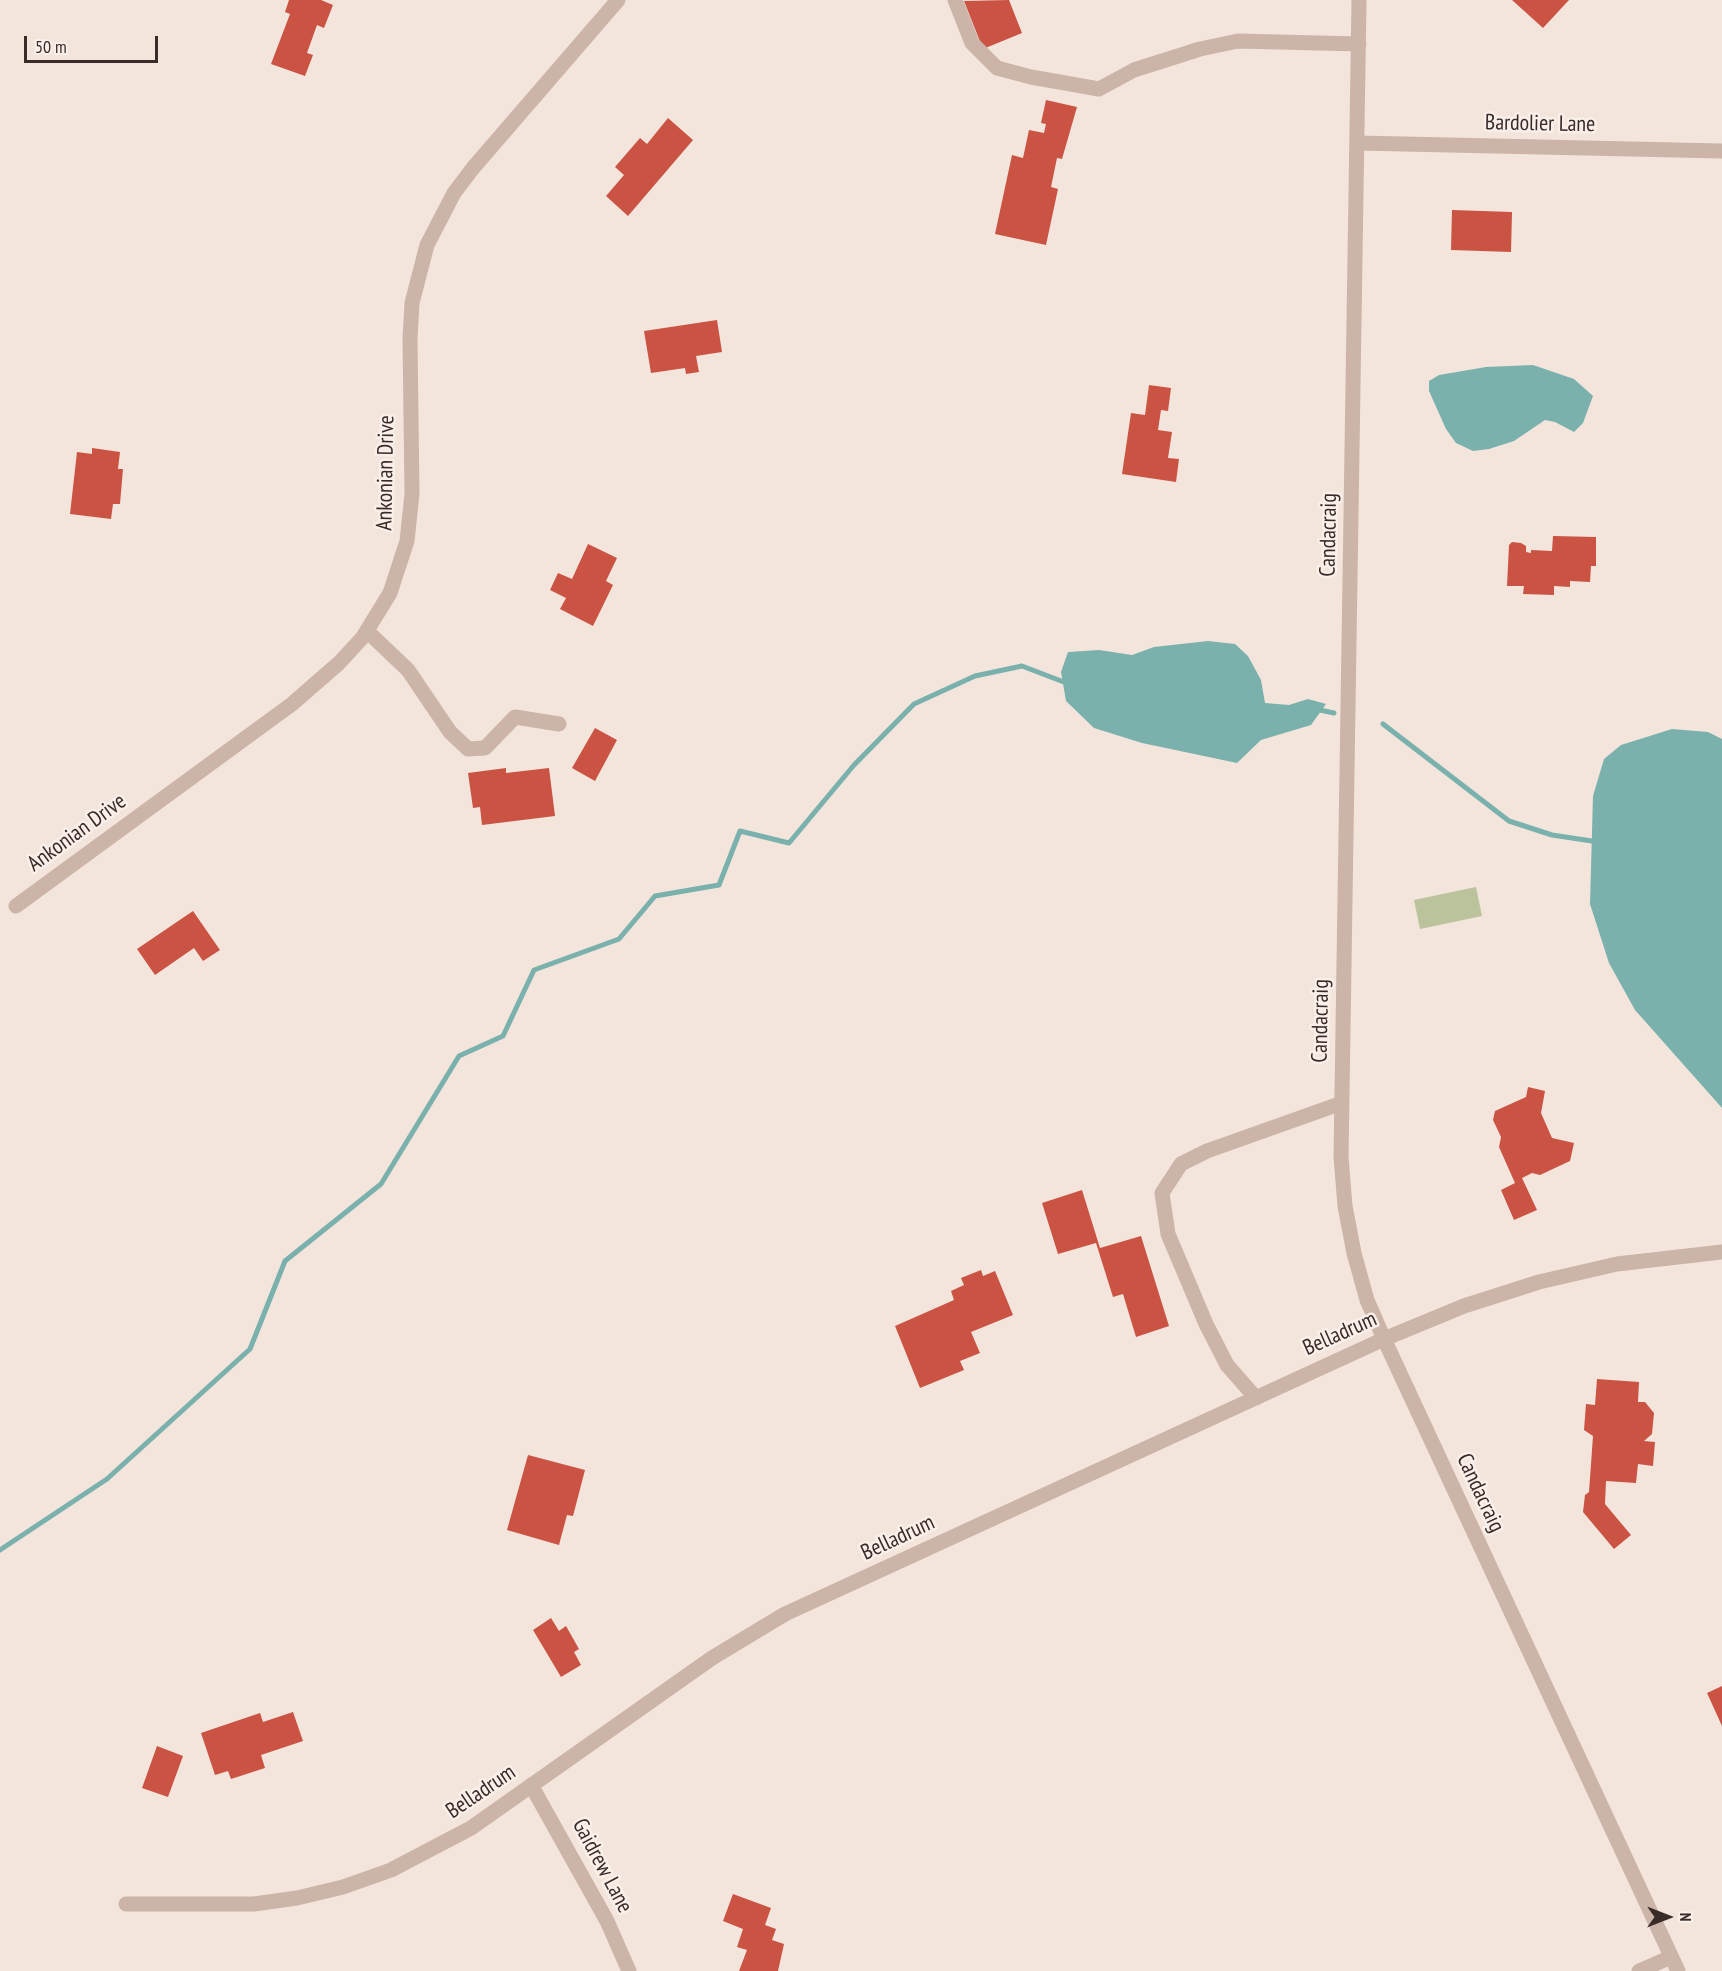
<!DOCTYPE html>
<html>
<head>
<meta charset="utf-8">
<style>
	body { margin:0 }
	#map { position:relative; width:1722px; height:1971px; overflow:hidden; background:#f3e5dc; font-family:"PT Sans Narrow",sans-serif }
	canvas { display:block }
	.north { position:absolute; left:1638px; top:1887px; width:60px; height:60px; -webkit-text-stroke:4px #faf0e9; paint-order:stroke; rotate:90deg; font-size:16px; font-weight:700; line-height:24px; text-align:center; color:#382b28 }
	.north::after { content:''; display:block; margin:auto; width:21px; height:27px; background:#382b28; clip-path:polygon(50% 0,100% 100%,50% 72%,0 100%) }
	.scale { position:absolute; left:24px; top:36px; width:134px; height:27px; box-sizing:border-box; border:3px solid #382b28; border-top:0; padding-left:8px; font-size:18px; line-height:21px; white-space:nowrap; color:#382b28; -webkit-text-stroke:4px #faf0e9; paint-order:stroke }
</style>
</head>
<body>
<div id="map">
<canvas width="1722" height="1971"></canvas>
<div class="north">N</div>
<div class="scale">50 m</div>
</div>
<script>
const ctx = document.querySelector('canvas').getContext('2d');
ctx.lineJoin = 'round';
function paint(path, color) {
  ctx.fillStyle = color;
  ctx.fill(path, 'evenodd');
}
function toPath(rows) {
  const path = new Path2D();
  for (const r of rows) {
    path.moveTo(r[0], r[1]);
    for (let i = 2; i < r.length; i += 2) path.lineTo(r[i], r[i + 1]);
  }
  return path;
}
function trace(path, color, width, dash) {
  ctx.strokeStyle = color;
  ctx.lineWidth = width;
  ctx.lineCap = dash ? 'butt' : 'round';
  ctx.setLineDash(dash || []);
  ctx.stroke(path);
}
function drawText(font, color, halo, rows, align = 'center') {
  ctx.font = font + ' "PT Sans Narrow",sans-serif';
  ctx.lineWidth = 5;
  ctx.setLineDash([]);
  ctx.textBaseline = 'middle';
  ctx.strokeStyle = halo;
  ctx.fillStyle = color;
  for (const [text, x, y, turn = 0] of rows) {
    ctx.save();
    ctx.translate(x, y);
    ctx.rotate((+turn || 0) * Math.PI / 180);
    ctx.textAlign = isNaN(turn) ? turn : align;
    if (halo) ctx.strokeText(text, 0, 0);
    ctx.fillText(text, 0, 0);
    ctx.restore();
  }
}
const green = toPath([
	[1476,887,1482,916,1420,929,1414,900]
]);
const water = toPath([
	[1533,365,1574,379,1593,396,1583,423,1574,432,1555,422,1545,420,1514,441,1489,449,1473,451,1456,443,1446,429,1429,391,1429,381,1439,375,1486,367],
	[1208,641,1235,644,1248,656,1261,680,1265,703,1289,705,1308,699,1326,704,1311,725,1261,740,1237,763,1142,743,1094,728,1066,701,1061,672,1068,652,1099,650,1132,655,1154,647],
	[1672,729,1708,732,1722,739,1722,1108,1635,1010,1609,963,1590,904,1593,796,1604,759,1621,745]
]);
const stream = toPath([
	[1315,709,1334,713],
	[1383,724,1509,821,1552,835,1592,841],
	[0,1550,107,1479,250,1349,285,1261,381,1184,459,1056,503,1036,534,970,619,939,655,896,719,885,740,831,789,843,854,765,914,704,975,676,1022,666,1069,684]
]);
const building = toPath([
	[289,0,321,0,333,5,324,28,317,25,307,53,313,55,305,76,271,64,290,14,285,12],
	[1009,0,1022,33,983,49,964,1],
	[1512,0,1569,0,1543,28],
	[1046,100,1077,107,1062,159,1057,158,1051,187,1058,189,1046,245,995,234,1012,155,1023,158,1029,130,1044,133,1046,124,1041,123],
	[668,118,693,140,628,216,606,196,624,175,615,167,640,138,647,144],
	[1452,210,1512,212,1511,252,1451,250],
	[717,320,722,352,696,356,699,372,686,374,685,368,651,373,644,331],
	[1149,385,1171,388,1168,411,1161,410,1158,430,1172,432,1168,458,1179,459,1176,482,1122,474,1131,413,1145,415],
	[92,448,120,452,118,469,123,469,120,504,113,504,111,519,70,514,77,452,92,454],
	[1553,536,1596,537,1596,566,1591,566,1590,582,1570,581,1570,587,1554,586,1554,595,1523,594,1524,586,1507,586,1509,545,1512,542,1521,543,1526,546,1526,552,1531,553,1531,550,1552,551],
	[588,544,617,558,606,581,613,585,593,626,560,609,566,598,550,590,558,573,572,579],
	[595,728,617,740,595,781,572,768],
	[506,768,506,773,549,768,555,816,482,825,480,807,473,808,468,773],
	[193,911,220,950,203,961,194,948,155,975,137,949],
	[1528,1087,1545,1091,1541,1113,1552,1138,1574,1143,1570,1161,1540,1175,1532,1173,1522,1178,1537,1210,1514,1220,1501,1190,1515,1183,1499,1147,1501,1137,1493,1120,1495,1111,1526,1097],
	[1082,1190,1100,1248,1141,1236,1169,1326,1136,1337,1123,1294,1113,1297,1096,1243,1058,1254,1042,1203],
	[981,1270,983,1276,995,1271,1013,1315,971,1332,980,1353,960,1361,964,1370,920,1388,895,1326,954,1300,951,1291,964,1285,961,1278],
	[1597,1379,1639,1382,1638,1402,1645,1402,1654,1413,1652,1434,1644,1441,1655,1442,1653,1466,1638,1464,1636,1483,1606,1481,1605,1504,1631,1535,1614,1549,1583,1512,1585,1495,1589,1492,1593,1436,1584,1430,1586,1404,1595,1405],
	[528,1455,585,1470,573,1516,567,1515,559,1545,507,1530],
	[551,1618,559,1631,566,1626,579,1649,574,1652,581,1665,561,1677,533,1630],
	[1722,1686,1722,1726,1707,1693],
	[293,1712,303,1741,261,1755,265,1768,231,1779,228,1771,215,1775,201,1733,260,1713,263,1722],
	[157,1746,183,1756,168,1797,142,1788],
	[733,1894,771,1908,765,1925,776,1929,772,1940,784,1944,778,1971,739,1971,747,1950,737,1947,743,1929,723,1921]
]);
const minor = toPath([
	[955,0,972,43,997,68,1031,77,1099,89,1134,70,1200,49,1238,41,1359,44],
	[1359,0,1341,1157,1345,1206,1354,1253,1367,1300,1384,1339,1678,1971],
	[1358,143,1722,151],
	[367,631,408,670,450,732,468,749,485,748,515,717,559,724],
	[16,906,292,704,339,663,363,637,390,593,407,541,412,494,410,339,412,303,427,245,454,193,473,168,618,0],
	[1256,1398,1227,1365,1206,1324,1168,1234,1162,1193,1181,1164,1207,1151,1342,1103],
	[531,1785,607,1921,629,1971],
	[126,1904,254,1904,297,1898,343,1887,391,1870,471,1828,712,1658,785,1614,1384,1339,1464,1306,1539,1282,1617,1264,1722,1252],
	[1639,1971,1671,1957]
]);
const streetNames = [
	["Bardolier Lane",1540,124,1],
	["Ankonian Drive",386,473,-89],
	["Candacraig",1329,535,-89],
	["Ankonian Drive",77,833,-36],
	["Candacraig",1321,1021,-89],
	["Belladrum",1340,1334,-24],
	["Candacraig",1480,1493,65],
	["Belladrum",898,1538,-25],
	["Belladrum",481,1792,-34],
	["Gaidrew Lane",602,1866,62]
];
paint(green, '#bbc39c');
paint(water, '#7ab1ad');
trace(stream, '#7ab1ad', 5);
paint(building, '#ca5343');
trace(minor, '#ccb4a8', 15);
drawText('22px', '#382b28', '#faf0e9', streetNames);
</script>
</body>
</html>
